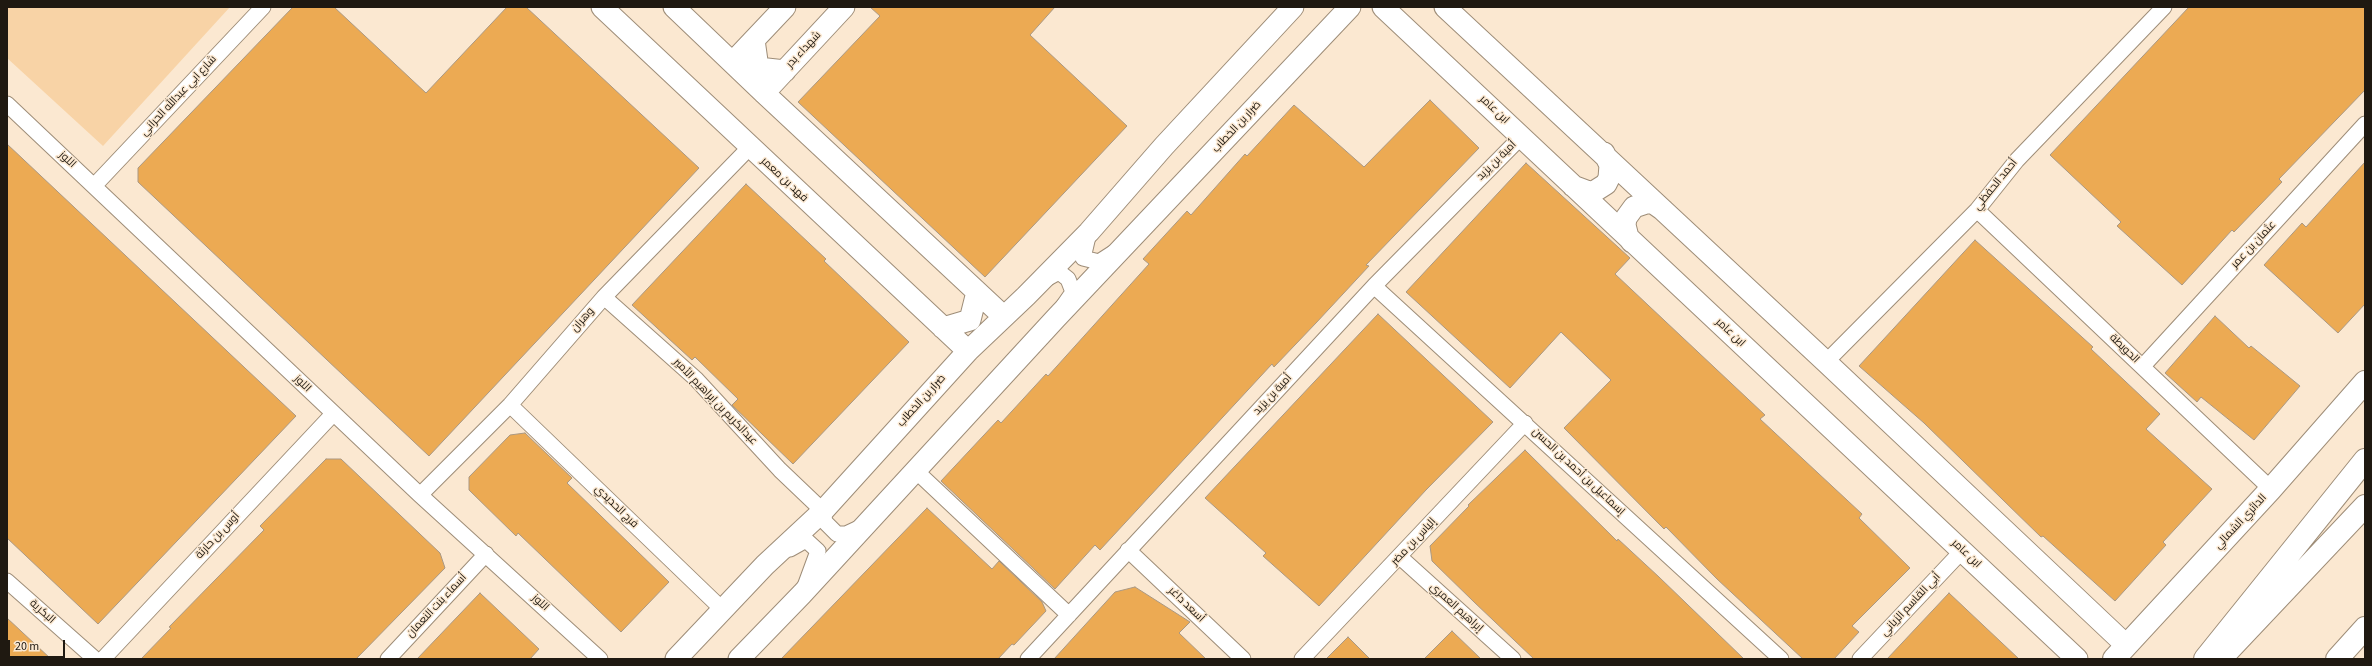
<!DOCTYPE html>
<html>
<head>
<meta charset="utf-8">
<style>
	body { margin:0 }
	#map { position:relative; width:2372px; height:666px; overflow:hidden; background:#fbe8d1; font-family:"Source Sans 3",sans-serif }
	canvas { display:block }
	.frame { position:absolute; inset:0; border:8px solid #1f1911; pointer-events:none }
	.scale { position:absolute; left:8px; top:640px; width:57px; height:18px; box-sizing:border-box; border:2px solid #1f1911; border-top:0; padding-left:5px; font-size:12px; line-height:14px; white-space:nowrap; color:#1f1911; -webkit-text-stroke:3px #fbe8d1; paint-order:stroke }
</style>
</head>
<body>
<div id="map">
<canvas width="2372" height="666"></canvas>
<div class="frame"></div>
<div class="scale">20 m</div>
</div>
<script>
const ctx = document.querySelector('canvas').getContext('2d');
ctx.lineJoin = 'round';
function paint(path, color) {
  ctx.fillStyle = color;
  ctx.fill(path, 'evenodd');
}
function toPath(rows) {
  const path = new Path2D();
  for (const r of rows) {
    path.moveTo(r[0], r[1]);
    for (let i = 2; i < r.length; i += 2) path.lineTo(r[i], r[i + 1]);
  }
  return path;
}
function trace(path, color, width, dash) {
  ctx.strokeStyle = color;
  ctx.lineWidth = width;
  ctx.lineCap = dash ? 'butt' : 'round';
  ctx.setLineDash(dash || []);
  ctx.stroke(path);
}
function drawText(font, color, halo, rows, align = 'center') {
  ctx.font = font + ' "Source Sans 3",Cairo,sans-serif';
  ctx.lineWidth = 3;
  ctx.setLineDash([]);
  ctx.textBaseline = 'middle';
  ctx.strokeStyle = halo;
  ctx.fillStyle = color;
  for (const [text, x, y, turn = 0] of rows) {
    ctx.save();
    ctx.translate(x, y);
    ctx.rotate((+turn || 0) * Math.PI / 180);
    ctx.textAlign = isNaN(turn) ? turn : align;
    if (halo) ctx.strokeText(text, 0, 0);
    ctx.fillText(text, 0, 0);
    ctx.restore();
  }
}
const green = toPath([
	[7,7,230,7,103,146,7,58]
]);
const building = toPath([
	[293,7,334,7,426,93,507,7,526,7,699,168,429,456,138,182,138,168,293,7],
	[870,7,1055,7,1030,35,1127,126,985,277,798,102,880,16,870,7],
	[2189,7,2365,7,2365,90,2279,179,2282,182,2234,232,2232,230,2182,285,2117,226,2121,222,2050,155,2189,7],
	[1430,100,1479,148,1366,265,1369,266,1316,323,1274,367,1272,364,1100,550,1095,545,1055,589,941,481,998,420,1001,423,1046,374,1048,376,1149,264,1143,259,1187,211,1191,215,1245,154,1247,156,1294,105,1364,167,1430,100],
	[7,144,296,416,98,624,7,538,7,144],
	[2365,162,2365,304,2338,333,2264,265,2302,223,2306,227,2365,162],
	[1526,163,1630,258,1615,274,1765,415,1760,419,1862,514,1859,518,1910,568,1852,626,1859,632,1834,659,1803,659,1717,579,1666,527,1664,529,1564,428,1611,380,1561,332,1510,388,1406,292,1526,163],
	[746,184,826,259,824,261,909,342,793,464,732,405,738,399,695,357,692,360,632,305,746,184],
	[1975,240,2093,347,2091,349,2160,414,2146,429,2212,489,2163,542,2166,545,2115,601,2043,536,2041,537,1924,423,1859,366,1975,240],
	[1378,314,1493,422,1426,490,1319,606,1263,556,1266,553,1205,498,1378,314],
	[2215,316,2249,348,2251,346,2300,386,2254,440,2201,397,2197,402,2165,373,2215,316],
	[525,433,572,478,567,483,669,582,621,632,518,533,516,536,469,490,469,477,510,435,525,433],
	[1525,450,1617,541,1618,539,1659,577,1744,659,1534,659,1474,602,1432,561,1430,546,1469,506,1468,505,1525,450],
	[326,459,341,459,440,553,445,568,356,659,141,659,171,628,169,627,264,530,260,526,326,459],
	[927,508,992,569,999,561,1042,602,1046,611,1014,645,1012,644,998,659,781,659,927,508],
	[1135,587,1190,622,1179,633,1206,659,1054,659,1115,592,1135,587],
	[480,593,539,649,530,659,417,659,480,593],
	[1949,593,2019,659,1887,659,1949,593],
	[7,618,51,659,7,659,7,618],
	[1452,631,1481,659,1424,659,1452,631],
	[1348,637,1370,659,1326,659,1348,637]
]);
const street = toPath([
	[7,104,420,495,600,659],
	[94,186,263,7],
	[1977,210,2271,489],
	[1089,232,1083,258,1099,262,1113,253],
	[1046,279,1059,272,1068,279,1073,292,1064,305],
	[1374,286,1781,659],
	[604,297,696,379,780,470,823,511,825,522,837,534,846,534,861,527],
	[1826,362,1977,210,2017,160,2164,7],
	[2143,366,2365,124],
	[510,405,723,610],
	[915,470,1069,615],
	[420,495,510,405,604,297,749,148],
	[790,549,806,540,818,551,804,589],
	[1128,550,1243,659],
	[1400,557,1513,659],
	[7,581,95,659],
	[103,659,333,414],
	[388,659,486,554],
	[1028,659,1374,286,1522,136],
	[1302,659,1525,423],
	[1860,659,1962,551]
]);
const secondary = toPath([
	[602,7,968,351],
	[674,7,764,93,1003,316],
	[1383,7,2077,659],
	[1445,7,1826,362,2126,645],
	[754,40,758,68,785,71],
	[733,62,785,7],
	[764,93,844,7],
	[1573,186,1589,192,1595,191,1606,184,1609,178,1610,165,1604,153],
	[1632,242,1628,237,1625,225,1626,218,1634,207,1646,203,1653,203,1663,210],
	[943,328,970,320,977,292],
	[676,659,765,565,823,511,968,351,1026,296,1089,232,1164,146,1293,7],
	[739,659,802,594,1056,318,1350,7]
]);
const primary = toPath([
	[2114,659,2271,489,2365,382]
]);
const highway = toPath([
	[2227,652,2365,506],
	[2205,659,2365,460],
	[2337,659,2365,628]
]);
const streetNames = [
	["شهداء بدر",804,50,-47],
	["شارع ابي عبدالله الحراني",179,96,-47],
	["ابن عامر",1494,110,43],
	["ضرار بن الخطاب",1237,127,-47],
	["اللوز",67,160,43],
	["أمية بن يزيد",1497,161,-45],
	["فهد بن معمر",784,180,43],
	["أحمد الحفظي",1996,185,-51],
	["عثمان بن عمر",2254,245,-47],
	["وهران",583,320,-49],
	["ابن عامر",1730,333,43],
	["الحويطة",2124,349,44],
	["اللوز",302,384,44],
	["أمية بن يزيد",1273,395,-47],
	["ضرار بن الخطاب",922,401,-48],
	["عبدالكريم بن إبراهيم الأمير",715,402,46],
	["إسماعيل بن أحمد بن الحسن",1578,472,43],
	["فرج الحديدي",616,507,44],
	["الدائري الشمالي",2241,522,-47],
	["أوس بن حارثة",218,536,-47],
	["إلياس بن مضر",1414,542,-47],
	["ابن عامر",1966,554,43],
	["اللوز",540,603,43],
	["أسعد داغر",1186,605,44],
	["أبي القاسم الزياني",1911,605,-47],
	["أسماء بنت النعمان",437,606,-47],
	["إبراهيم العمري",1456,608,42],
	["البكرية",42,612,42]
];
paint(green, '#f8d3a6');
paint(building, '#ecaa53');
trace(building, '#aa9883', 1);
trace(street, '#9e8d78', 17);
trace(secondary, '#9e8d78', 23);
trace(primary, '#9e8d78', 24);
trace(highway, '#9e8d78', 24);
trace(street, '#fff', 15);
trace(secondary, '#fff', 21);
trace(primary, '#fff', 22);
trace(highway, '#fff', 22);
drawText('11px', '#1f1911', '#fbe8d1', streetNames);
</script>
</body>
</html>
